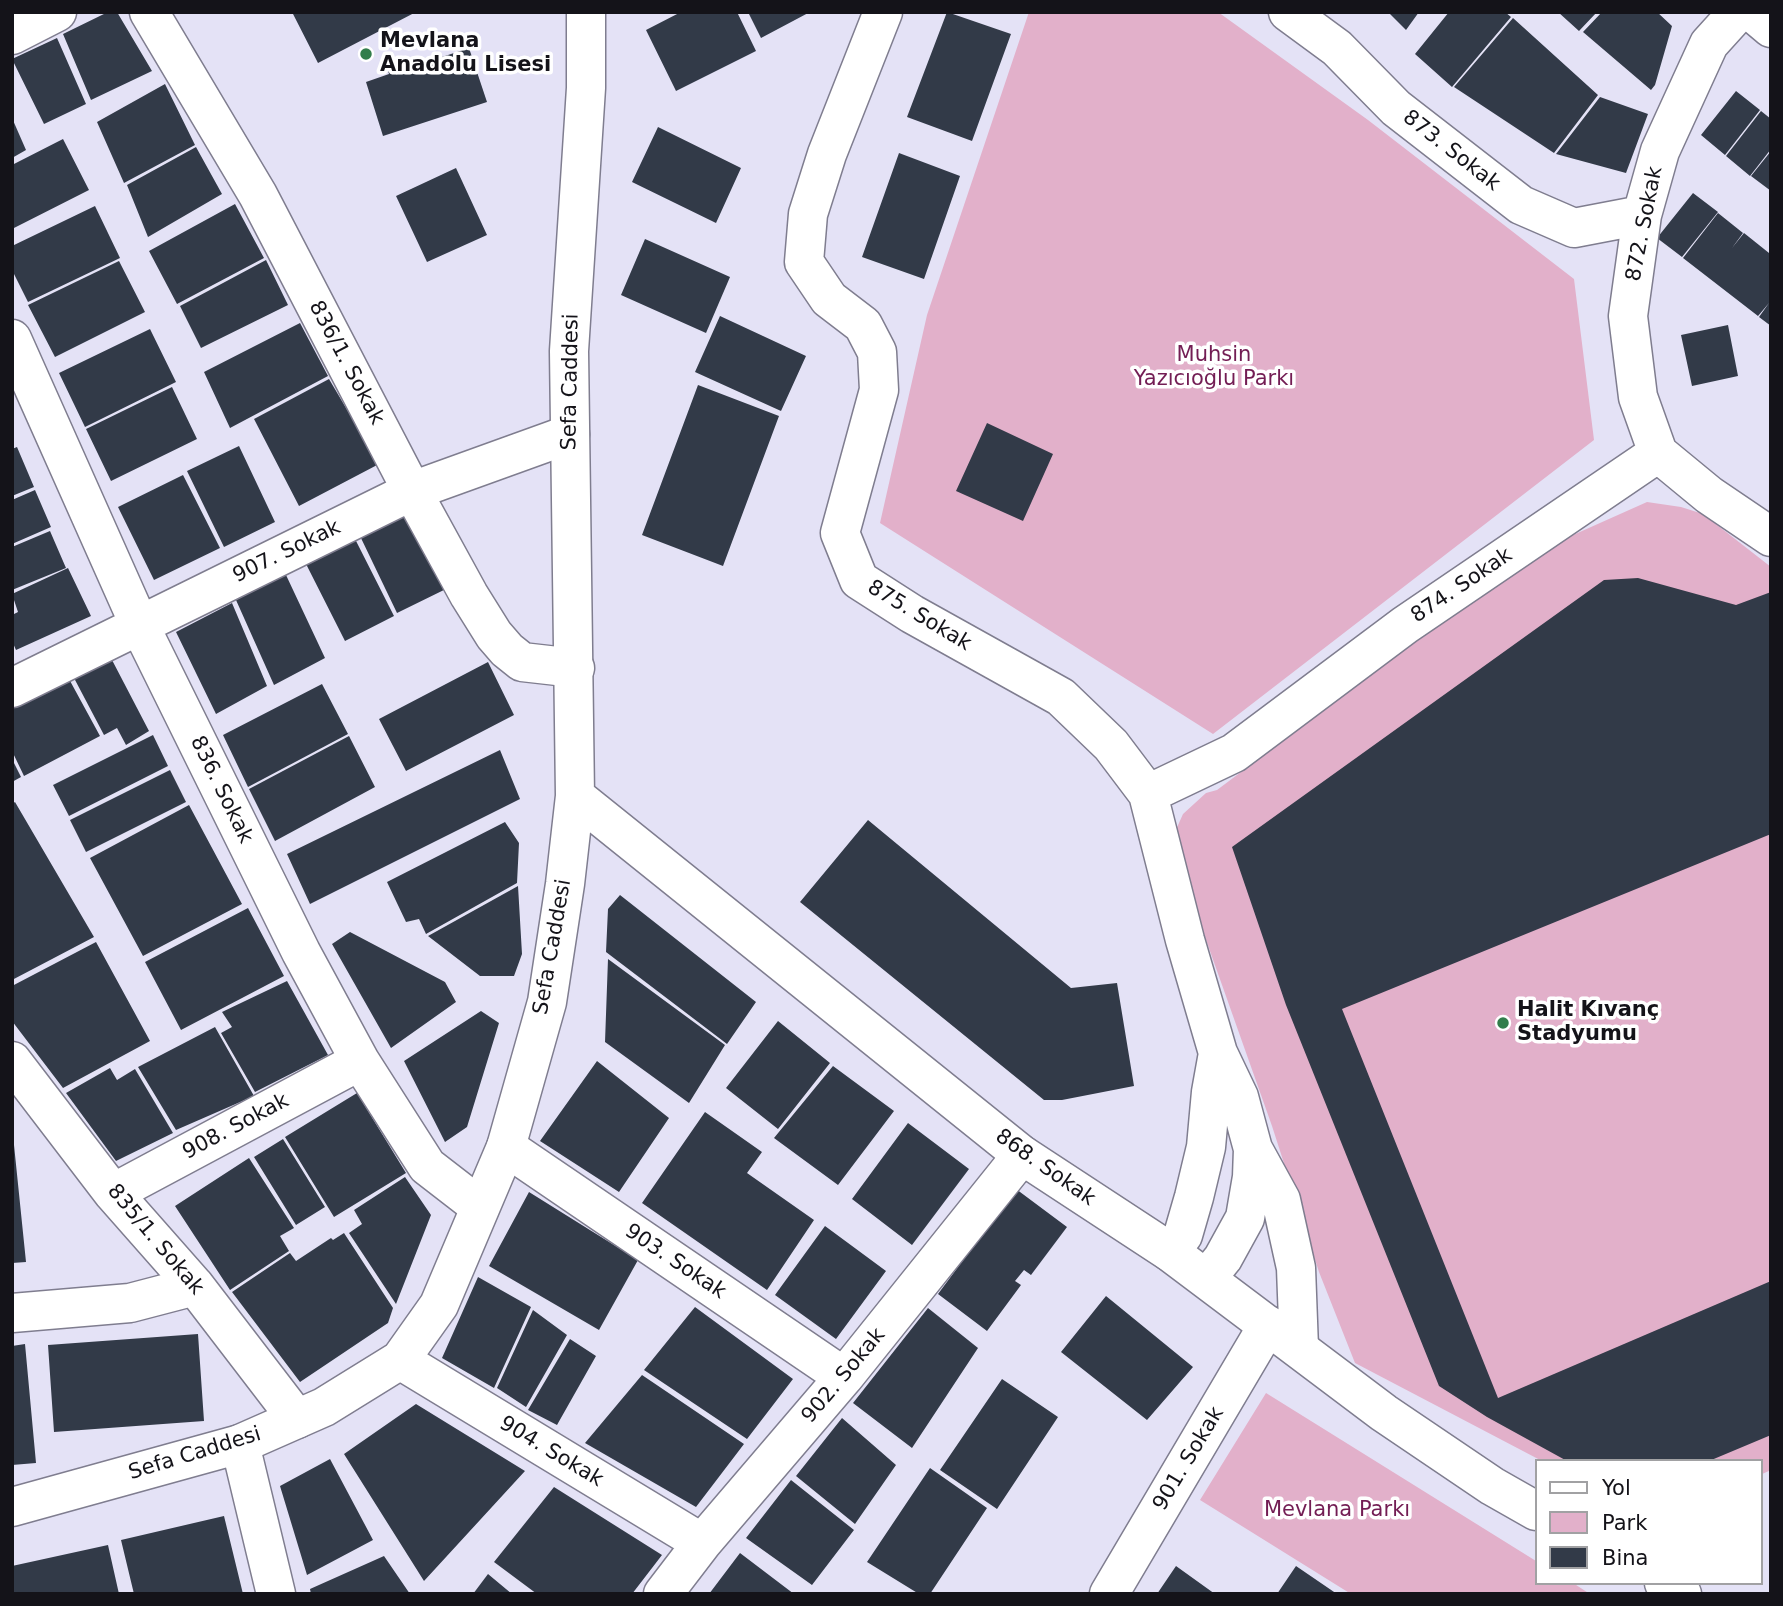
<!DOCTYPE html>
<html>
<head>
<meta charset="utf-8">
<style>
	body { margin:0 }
	#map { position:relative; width:1783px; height:1606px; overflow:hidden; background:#e4e2f6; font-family:"DejaVu Sans",sans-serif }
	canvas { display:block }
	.frame { position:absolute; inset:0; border:14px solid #141319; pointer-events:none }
	.legend { position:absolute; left:1535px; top:1459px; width:228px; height:126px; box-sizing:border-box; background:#fff; border:2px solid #a1a1a3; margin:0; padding:9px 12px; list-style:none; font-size:21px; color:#141319 }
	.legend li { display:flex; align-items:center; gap:14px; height:35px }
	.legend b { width:35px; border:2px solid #a1a1a3 }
</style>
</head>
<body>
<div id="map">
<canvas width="1783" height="1606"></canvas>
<div class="frame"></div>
<ul class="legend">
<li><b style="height:9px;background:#fff"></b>Yol</li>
<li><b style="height:19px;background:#e2b0ca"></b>Park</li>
<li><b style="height:19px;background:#323a48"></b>Bina</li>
</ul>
</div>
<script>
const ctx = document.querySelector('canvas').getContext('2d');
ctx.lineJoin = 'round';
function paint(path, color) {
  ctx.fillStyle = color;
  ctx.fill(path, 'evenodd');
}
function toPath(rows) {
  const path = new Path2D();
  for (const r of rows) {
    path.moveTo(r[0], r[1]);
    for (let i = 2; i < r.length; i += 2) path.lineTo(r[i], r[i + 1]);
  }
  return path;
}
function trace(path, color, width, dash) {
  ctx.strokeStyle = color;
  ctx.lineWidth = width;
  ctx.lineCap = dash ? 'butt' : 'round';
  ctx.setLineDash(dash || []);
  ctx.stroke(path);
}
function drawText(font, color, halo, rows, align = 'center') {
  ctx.font = font + ' "DejaVu Sans",sans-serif';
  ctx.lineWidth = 7;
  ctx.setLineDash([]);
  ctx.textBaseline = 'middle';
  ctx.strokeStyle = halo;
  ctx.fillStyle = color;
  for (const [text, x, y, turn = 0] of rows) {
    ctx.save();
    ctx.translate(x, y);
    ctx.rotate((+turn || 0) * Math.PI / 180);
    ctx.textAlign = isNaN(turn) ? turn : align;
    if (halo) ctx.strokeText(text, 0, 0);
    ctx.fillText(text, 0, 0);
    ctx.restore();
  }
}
const green = toPath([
	[1029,12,1218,12,1368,120,1574,279,1594,440,1213,734,880,523,927,315],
	[1647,502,1681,507,1703,514,1771,567,1771,1470,1760,1475,1760,1461,1542,1461,1355,1363,1319,1272,1272,1126,1171,841,1183,814,1206,793,1217,790,1535,552],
	[1266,1393,1536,1561,1536,1583,1573,1583,1590,1594,1351,1594,1200,1500]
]);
const building = toPath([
	[108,12,117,12,152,71,91,100,63,34],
	[292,12,416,12,318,63],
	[681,12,737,12,756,51,676,91,646,30],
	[748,12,810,12,761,38],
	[947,12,1011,34,972,141,907,117],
	[1388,12,1419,12,1406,30],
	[1449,12,1505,12,1511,17,1452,87,1415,54],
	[1558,12,1597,12,1579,31],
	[1602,12,1657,12,1672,26,1655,85,1651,90,1583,32],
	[1513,18,1598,95,1554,153,1454,87],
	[57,38,86,104,44,124,12,59],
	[469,48,487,102,383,136,366,82,389,74,387,67,419,57,421,64],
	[165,84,195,145,124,183,97,122],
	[1736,91,1760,110,1725,155,1701,135],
	[1600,97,1648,114,1626,173,1556,154],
	[1761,111,1771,119,1771,149,1750,176,1726,156],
	[12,118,26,150,12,158],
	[658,127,741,168,716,223,632,182],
	[63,139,89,190,12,229,12,165],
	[196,147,222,194,148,237,127,185],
	[1771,151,1771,191,1751,176],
	[899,153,960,176,924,279,862,257],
	[456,168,487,235,427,262,396,196],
	[1693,193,1718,212,1682,257,1657,238],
	[235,204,264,258,177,304,149,251],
	[95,206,120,258,28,302,12,270,12,246],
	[1718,213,1743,233,1732,248,1744,233,1769,253,1771,250,1771,326,1759,317,1769,303,1758,316,1683,258],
	[645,239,730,277,706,333,621,295],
	[266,260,288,305,201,348,180,306],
	[119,261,145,312,55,357,28,305],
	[720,316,806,356,781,411,695,372],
	[300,323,328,376,230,428,204,372],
	[1728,325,1738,376,1692,386,1681,335],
	[150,329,176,382,85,427,59,373],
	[329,379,379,464,299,506,254,419],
	[698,385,779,416,723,566,642,535],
	[172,387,197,439,111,481,86,429],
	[987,423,1053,454,1023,521,956,491],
	[239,446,275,522,224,547,187,471],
	[17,447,34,487,12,496,12,449],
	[183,475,220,548,154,580,118,507],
	[35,490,51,527,12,544,12,500],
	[412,510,450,587,397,613,360,536],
	[50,531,66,568,12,590,12,547],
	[354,537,394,616,345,641,305,562],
	[68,568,91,616,16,650,12,641,12,615,18,612,12,594],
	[286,575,325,658,274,685,236,600],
	[1638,578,1736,605,1771,592,1771,834,1342,1009,1498,1398,1771,1281,1771,1435,1709,1461,1567,1461,1487,1417,1439,1386,1286,1005,1232,847,1604,580],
	[232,603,267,686,216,714,176,632],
	[112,660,149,731,126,745,117,728,104,735,74,678],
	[488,662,514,715,406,771,379,719],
	[69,679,100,736,24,776,12,751,12,708],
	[322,684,348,734,248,787,223,735],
	[153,735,168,766,69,816,53,785],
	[349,736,375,787,275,841,249,789],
	[500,750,520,799,310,904,287,854],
	[12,759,21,777,12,782],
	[170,770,186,802,86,852,70,820],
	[15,802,94,937,12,980,12,804],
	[189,805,242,904,143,956,90,858],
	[868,820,1071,988,1117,983,1134,1086,1062,1100,1044,1100,800,902],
	[505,822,519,843,517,883,426,934,419,919,406,922,387,882],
	[518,886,522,954,514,976,480,976,428,936],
	[620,895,756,1002,727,1044,606,952,608,909],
	[248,908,284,976,181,1030,145,962],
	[350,932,445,982,456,1002,391,1048,332,944],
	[96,942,150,1041,63,1088,12,1021,12,986],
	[608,959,725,1045,689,1103,605,1042],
	[287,981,328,1055,255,1092,221,1033,232,1027,222,1012],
	[481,1011,499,1023,467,1127,445,1142,404,1061],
	[778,1021,830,1063,778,1129,726,1088],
	[215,1027,254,1096,176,1130,138,1067],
	[597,1061,669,1118,619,1192,540,1141],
	[833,1066,894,1111,838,1185,774,1138],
	[110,1068,117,1080,135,1069,173,1133,116,1161,66,1093],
	[357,1093,406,1173,334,1217,285,1137],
	[705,1112,762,1152,747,1173,814,1220,767,1290,642,1203],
	[908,1123,969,1169,912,1245,852,1199],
	[283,1139,325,1207,296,1225,254,1157],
	[12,1145,14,1145,26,1262,12,1263],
	[249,1158,294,1228,280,1236,289,1251,230,1290,175,1206],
	[405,1177,431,1215,396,1304,349,1233,362,1224,354,1210],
	[1016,1189,1067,1227,1031,1275,1024,1270,1015,1281,1021,1285,987,1331,938,1294],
	[529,1192,638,1260,599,1330,489,1266],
	[825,1226,886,1271,836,1339,775,1295],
	[344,1233,393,1308,388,1323,300,1382,232,1292,290,1253,296,1261,331,1238,333,1240],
	[478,1277,531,1307,494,1388,442,1358],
	[1106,1296,1193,1367,1147,1420,1061,1352],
	[695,1307,793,1379,747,1439,644,1370],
	[928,1308,978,1348,912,1448,853,1403],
	[533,1310,567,1335,526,1407,497,1388],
	[198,1334,204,1421,54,1432,48,1345],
	[570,1339,596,1356,557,1425,528,1410],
	[25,1344,36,1463,12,1465,12,1346],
	[642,1375,744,1444,696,1507,585,1443],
	[1002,1379,1058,1417,997,1509,940,1470],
	[416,1404,525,1471,424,1581,344,1454],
	[842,1418,896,1465,855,1524,796,1476],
	[330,1459,373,1540,307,1575,280,1486],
	[930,1468,987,1508,930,1594,919,1594,867,1562],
	[791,1480,854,1530,812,1585,746,1538],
	[554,1487,662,1555,632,1594,537,1594,494,1562],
	[224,1516,243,1594,134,1594,121,1540],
	[108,1545,119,1594,12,1594,12,1566],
	[740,1553,794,1594,709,1594],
	[384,1556,410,1594,311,1594,310,1589],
	[1176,1566,1215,1594,1157,1594],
	[1296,1566,1337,1594,1277,1594],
	[488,1574,512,1594,473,1594]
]);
const minor = toPath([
	[149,12,258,195,412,491,469,595,494,635,507,650,522,662,575,668],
	[883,12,827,154,808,214,804,262,829,299,863,325,877,352,879,390,840,533,859,580,912,614,1061,697,1111,745,1148,794,1185,940,1218,1053,1239,1097,1253,1149,1252,1177,1245,1218,1223,1258,1207,1278],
	[1288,12,1337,48,1396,108,1521,205,1574,228,1642,215],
	[12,35,57,12],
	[12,339,139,624,301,952,360,1061,427,1166,480,1207],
	[1658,453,1638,397,1628,316,1642,215,1660,151,1709,44,1738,12],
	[12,688,412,491,570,434],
	[1148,794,1234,753,1405,625,1658,453,1709,495,1771,537],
	[12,1061,113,1193,195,1286,297,1419],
	[506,1147,844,1377],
	[1253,1149,1281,1200,1296,1268,1299,1348],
	[113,1193,360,1061],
	[1170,1252,1183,1235,1194,1197,1206,1147,1211,1092,1218,1053],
	[12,1313,130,1303,195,1286],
	[400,1360,702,1543],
	[240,1444,276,1594],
	[663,1594,702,1543,844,1377,1022,1155],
	[1109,1594,1268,1325]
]);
const tertiary = toPath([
	[1752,12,1771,28],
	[575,796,1022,1155,1170,1252,1384,1413,1492,1486,1536,1511],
	[12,1507,240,1444,324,1407,400,1360,439,1305,506,1147,547,1002,565,884,575,796,569,351,586,88,586,12],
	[1664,1583,1682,1594]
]);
const markers = [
	[366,54,7,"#327d4b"],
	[1503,1023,7,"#327d4b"]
];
const poiNames = [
	["Mevlana",380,42],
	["Anadolu Lisesi",380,66],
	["Halit Kıvanç",1517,1011],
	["Stadyumu",1517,1035]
];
const streetNames = [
	["873. Sokak",1451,151,38],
	["872. Sokak",1645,224,-79],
	["836/1. Sokak",346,363,62],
	["Sefa Caddesi",571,382,-89],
	["907. Sokak",287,552,-26],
	["874. Sokak",1462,586,-34],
	["875. Sokak",919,616,31],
	["836. Sokak",221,790,64],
	["Sefa Caddesi",553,947,-80],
	["908. Sokak",236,1127,-28],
	["868. Sokak",1045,1168,35],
	["835/1. Sokak",155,1240,50],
	["903. Sokak",675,1262,34],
	["902. Sokak",844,1376,-50],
	["904. Sokak",551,1452,31],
	["Sefa Caddesi",195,1454,-17],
	["901. Sokak",1189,1459,-59]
];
const parkNames = [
	["Muhsin",1214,356],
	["Yazıcıoğlu Parkı",1214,380],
	["Mevlana Parkı",1337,1511]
];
paint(green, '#e2b0ca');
paint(building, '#323a48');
trace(minor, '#7f7d8f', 41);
trace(tertiary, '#7f7d8f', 41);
trace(minor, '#fff', 38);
trace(tertiary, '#fff', 38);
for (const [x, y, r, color] of markers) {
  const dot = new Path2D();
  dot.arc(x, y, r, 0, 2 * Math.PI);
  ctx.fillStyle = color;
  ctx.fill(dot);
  trace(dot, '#fff', 2.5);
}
drawText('bold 21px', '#141319', '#fff', poiNames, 'left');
drawText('21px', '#141319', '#fff', streetNames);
drawText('21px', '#731d54', '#fff', parkNames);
</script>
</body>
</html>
